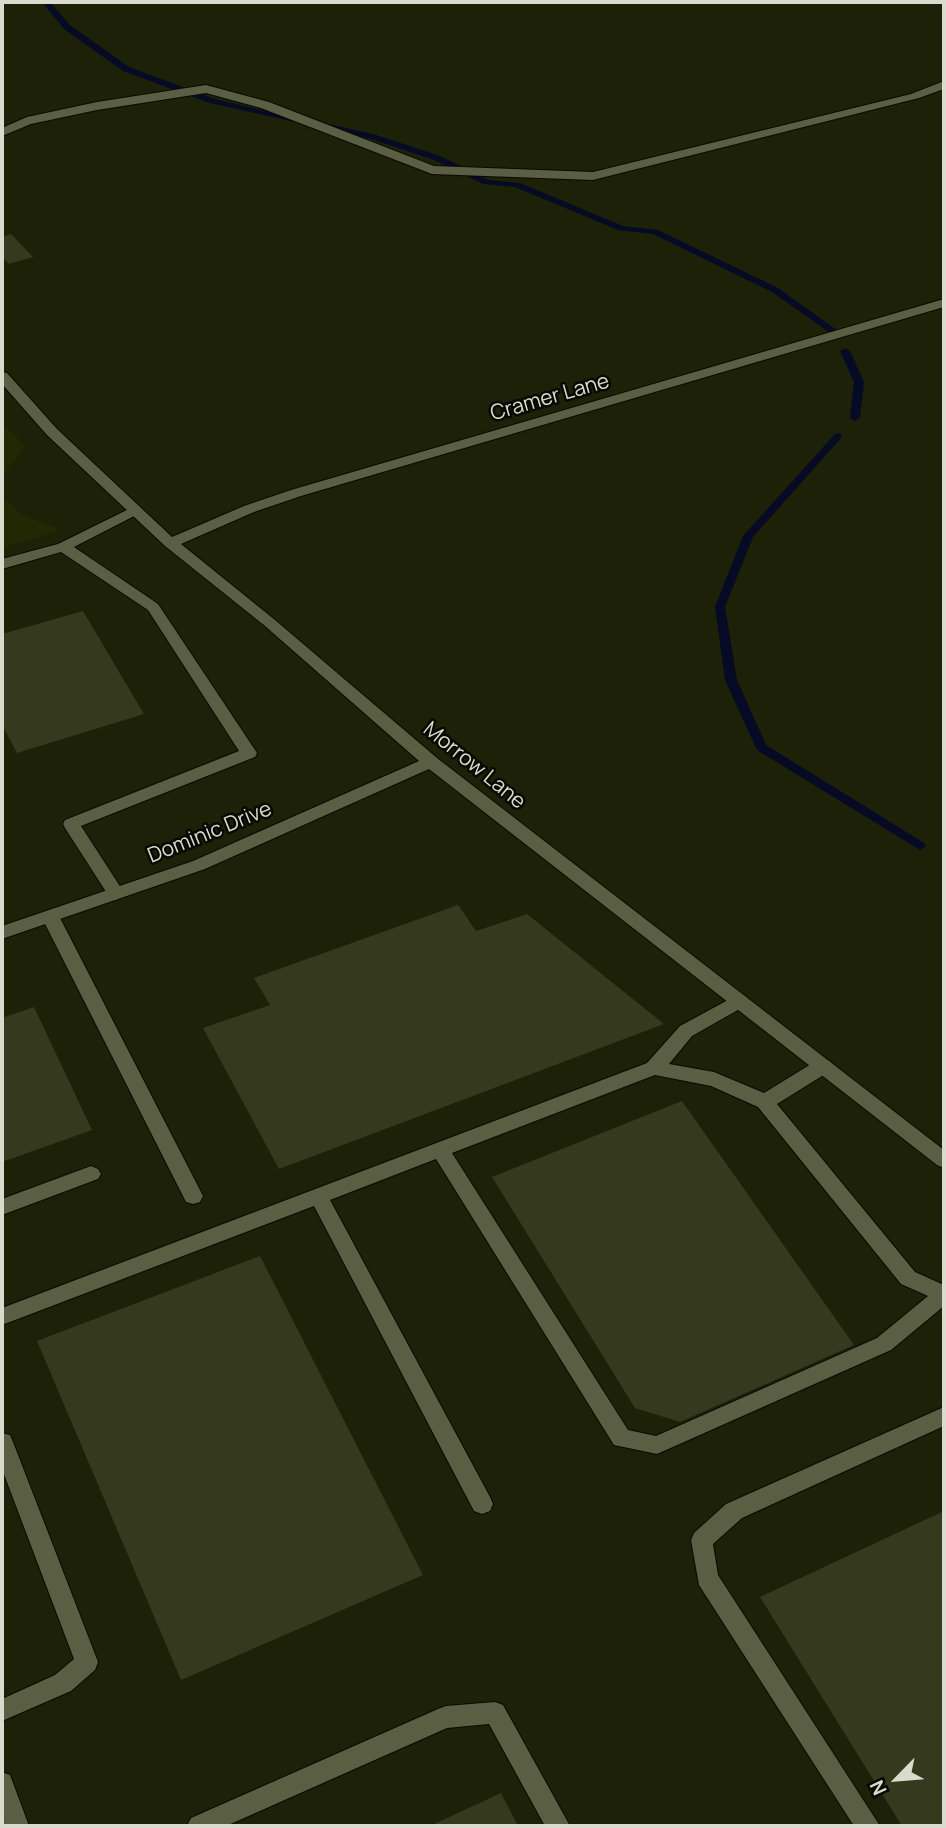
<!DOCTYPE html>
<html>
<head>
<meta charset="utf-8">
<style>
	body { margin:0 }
	#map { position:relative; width:946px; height:1828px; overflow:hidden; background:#1d2107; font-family:Manrope,sans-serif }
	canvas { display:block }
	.frame { position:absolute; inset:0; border:4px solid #d9dccc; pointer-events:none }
	.north { position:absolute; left:862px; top:1744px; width:70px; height:70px; -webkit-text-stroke:5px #080902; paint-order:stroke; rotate:245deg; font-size:19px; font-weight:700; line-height:28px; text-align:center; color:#d9dccc }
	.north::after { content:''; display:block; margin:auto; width:24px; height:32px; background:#d9dccc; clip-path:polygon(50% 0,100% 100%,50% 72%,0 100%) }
</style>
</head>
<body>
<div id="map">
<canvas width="946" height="1828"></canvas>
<div class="frame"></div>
<div class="north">N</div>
</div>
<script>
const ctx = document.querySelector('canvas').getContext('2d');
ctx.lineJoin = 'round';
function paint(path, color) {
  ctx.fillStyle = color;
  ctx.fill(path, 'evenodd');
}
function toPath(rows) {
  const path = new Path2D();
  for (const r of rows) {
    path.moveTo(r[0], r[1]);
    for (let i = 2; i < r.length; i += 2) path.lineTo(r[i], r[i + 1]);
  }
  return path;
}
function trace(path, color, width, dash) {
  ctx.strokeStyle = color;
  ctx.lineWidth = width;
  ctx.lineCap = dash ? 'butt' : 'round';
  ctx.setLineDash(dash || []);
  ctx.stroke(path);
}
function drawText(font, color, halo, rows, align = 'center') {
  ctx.font = font + ' Manrope,sans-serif';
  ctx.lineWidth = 5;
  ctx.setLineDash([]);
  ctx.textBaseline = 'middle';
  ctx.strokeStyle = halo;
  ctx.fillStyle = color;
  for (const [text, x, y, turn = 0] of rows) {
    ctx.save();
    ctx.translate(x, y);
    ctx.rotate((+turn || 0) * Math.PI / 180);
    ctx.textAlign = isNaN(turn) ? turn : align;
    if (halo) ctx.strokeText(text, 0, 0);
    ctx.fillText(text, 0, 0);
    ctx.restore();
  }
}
const built = toPath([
	[2,422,25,447,2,476,2,495,21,514,61,530,2,548]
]);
const stream = toPath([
	[42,2,50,2,70,25,129,67,215,99,303,120,299,123,210,103,123,71,64,29,42,2],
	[324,123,373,134,440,156,488,180,520,183,623,226,658,230,778,288,841,333,839,335,833,335,772,292,653,234,618,230,515,187,483,184,434,160,368,138,321,128,321,124,324,123],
	[845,348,850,351,864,382,860,418,855,421,850,418,854,382,840,351,845,348],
	[838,433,841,434,841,438,753,537,725,607,737,680,766,745,924,843,926,846,920,850,757,750,725,680,715,607,743,536,835,434,838,433]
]);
const building = toPath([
	[11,234,33,257,9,264,2,257,2,237],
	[83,611,144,714,17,753,2,725,2,634],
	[458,905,476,931,527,914,664,1024,279,1169,203,1028,270,1005,254,978],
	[34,1007,92,1130,2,1162,2,1018],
	[682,1101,854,1345,680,1422,635,1408,492,1177],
	[260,1256,423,1575,181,1680,37,1341],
	[944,1511,944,1826,902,1826,760,1597],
	[501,1793,518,1826,430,1826]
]);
const service = toPath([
	[944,81,944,89,919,98,593,180,432,174,261,108,206,93,97,110,31,124,2,136,2,128,27,117,97,102,206,85,269,102,434,166,593,172,911,94,944,81],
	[135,506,142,510,140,513,74,547,158,604,257,753,255,757,81,826,125,894,116,900,110,898,65,828,63,824,65,820,239,751,148,610,61,552,2,569,2,559,58,544,135,506],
	[50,910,56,912,59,916,203,1196,200,1202,193,1204,186,1202,183,1196,41,916,44,912,50,910],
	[739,994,745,996,748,1001,745,1006,692,1036,669,1064,714,1072,764,1093,816,1061,830,1061,832,1066,830,1071,777,1104,915,1272,944,1285,944,1306,891,1350,657,1454,614,1445,436,1159,330,1200,490,1497,493,1504,490,1511,482,1514,474,1511,314,1206,2,1325,2,1308,647,1063,680,1026,739,994],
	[655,1075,711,1086,758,1107,901,1284,928,1296,877,1338,656,1436,628,1430,452,1153,655,1075],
	[91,1166,98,1169,101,1174,98,1179,2,1215,2,1199,91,1166],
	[944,1407,944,1426,742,1518,713,1544,718,1575,880,1826,854,1826,699,1585,691,1540,694,1533,726,1504,944,1407],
	[2,1433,10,1435,13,1442,98,1662,95,1670,71,1691,2,1721,2,1699,55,1675,74,1659,2,1469,2,1433],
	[495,1702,503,1705,570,1826,545,1826,489,1724,447,1728,226,1826,187,1826,191,1818,438,1709,446,1706,495,1702]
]);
const minor = toPath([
	[944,299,944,307,301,496,254,512,181,544,275,620,437,758,944,1150,944,1168,937,1165,429,769,205,869,2,939,2,926,193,861,419,761,265,626,165,546,47,435,2,384,2,372,7,373,57,429,172,537,244,506,291,490,944,299],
	[2,1772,10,1775,29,1826,5,1826,2,1816,2,1772]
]);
const streetNames = [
	["Cramer Lane",550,398,-16],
	["Morrow Lane",474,766,39],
	["Dominic Drive",210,833,-22]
];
paint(built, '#222704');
paint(stream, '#060a24');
paint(building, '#353a1f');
trace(service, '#080a00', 2);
trace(minor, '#080a00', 2);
paint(service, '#5a5f43');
paint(minor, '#5a5f43');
drawText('21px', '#d9dccc', '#080902', streetNames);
</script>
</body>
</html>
